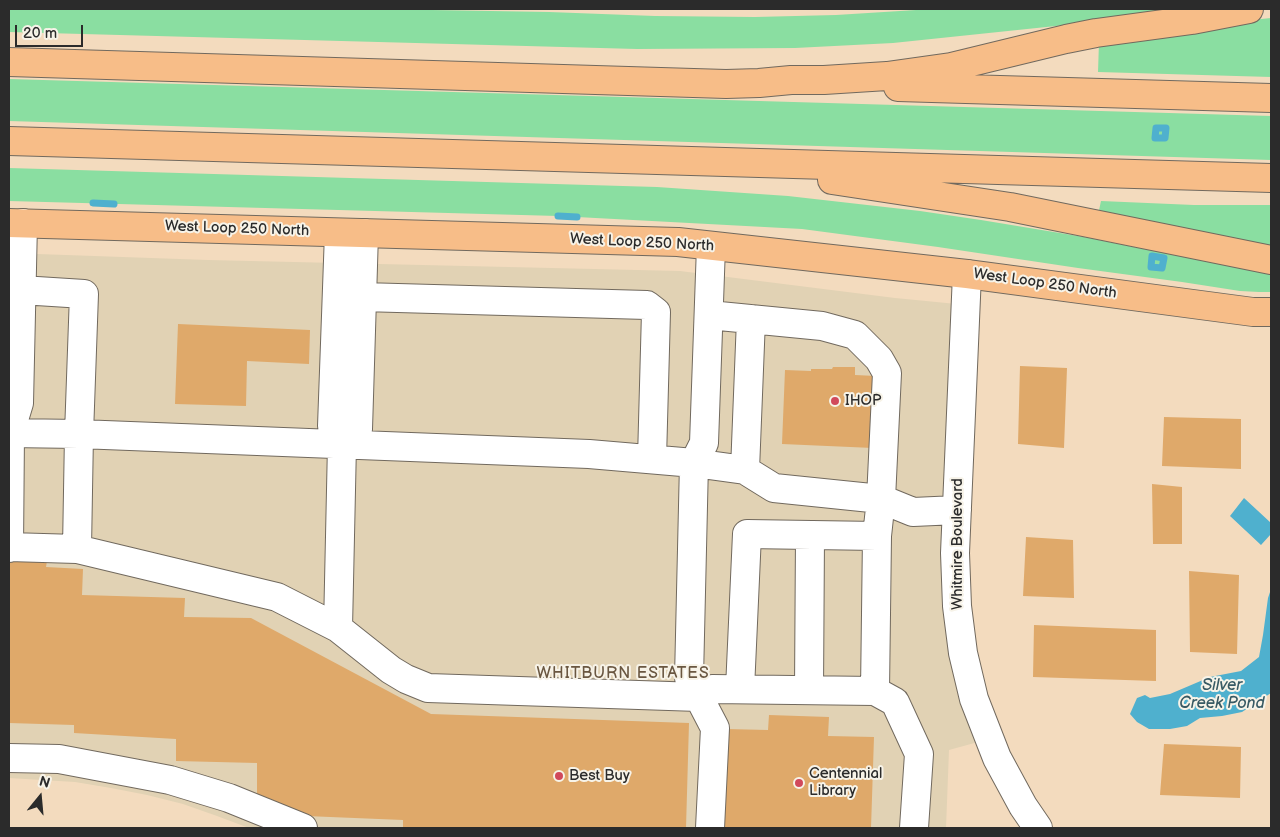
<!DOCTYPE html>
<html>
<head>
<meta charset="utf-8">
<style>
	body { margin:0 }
	#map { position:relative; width:1280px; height:837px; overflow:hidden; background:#f3dbbe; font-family:"Balsamiq Sans",sans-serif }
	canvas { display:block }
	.frame { position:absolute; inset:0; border:10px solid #2b2b2b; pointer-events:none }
	.north { position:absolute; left:15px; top:772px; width:50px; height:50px; -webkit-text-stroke:4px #f7f3e8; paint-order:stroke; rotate:17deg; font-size:14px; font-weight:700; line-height:20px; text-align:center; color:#2b2b2b }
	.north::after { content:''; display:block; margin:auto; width:18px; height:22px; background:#2b2b2b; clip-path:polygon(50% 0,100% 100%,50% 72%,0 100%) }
	.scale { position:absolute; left:15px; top:25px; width:68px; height:22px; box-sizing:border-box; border:2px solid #2b2b2b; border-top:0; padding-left:6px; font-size:15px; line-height:18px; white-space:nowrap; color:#2b2b2b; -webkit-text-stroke:4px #f7f3e8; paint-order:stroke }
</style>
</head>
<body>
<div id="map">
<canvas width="1280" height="837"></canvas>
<div class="frame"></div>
<div class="north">N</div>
<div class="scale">20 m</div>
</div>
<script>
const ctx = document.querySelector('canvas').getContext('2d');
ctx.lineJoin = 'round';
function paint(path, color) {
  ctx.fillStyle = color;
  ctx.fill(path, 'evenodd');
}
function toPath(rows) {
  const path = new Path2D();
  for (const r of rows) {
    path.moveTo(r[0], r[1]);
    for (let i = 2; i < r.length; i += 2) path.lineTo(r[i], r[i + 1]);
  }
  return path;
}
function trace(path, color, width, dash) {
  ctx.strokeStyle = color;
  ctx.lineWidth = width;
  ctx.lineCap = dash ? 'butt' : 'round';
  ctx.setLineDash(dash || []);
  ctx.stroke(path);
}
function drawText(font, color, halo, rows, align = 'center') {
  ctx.font = font + ' "Balsamiq Sans",sans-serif';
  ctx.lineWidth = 4;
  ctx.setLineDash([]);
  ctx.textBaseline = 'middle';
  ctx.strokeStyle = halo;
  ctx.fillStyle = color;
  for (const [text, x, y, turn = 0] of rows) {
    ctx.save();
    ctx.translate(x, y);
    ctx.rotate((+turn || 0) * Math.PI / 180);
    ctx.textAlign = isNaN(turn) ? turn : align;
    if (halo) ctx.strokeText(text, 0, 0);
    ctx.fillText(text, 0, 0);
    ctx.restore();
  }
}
const built = toPath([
	[9,253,208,260,680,271,895,298,967,305,956,553,989,739,949,750,946,828,249,828,217,816,183,804,147,795,111,788,75,782,9,778]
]);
const green = toPath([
	[9,9,373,9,549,12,655,16,755,17,836,15,932,9,1190,9,1075,24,893,43,795,48,637,49,9,32],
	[1271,18,1271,77,1098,72,1099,42,1232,22],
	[9,79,1271,116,1271,160,9,121],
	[9,168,657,187,788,196,920,211,981,220,1084,237,1234,267,1271,274,1271,292,1259,292,1240,291,1182,282,1078,268,938,247,802,229,558,216,9,201],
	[1101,201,1194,205,1271,205,1271,249,1098,215]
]);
const water = toPath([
	[1244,498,1271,523,1271,534,1261,545,1230,516],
	[1271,589,1271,693,1242,712,1222,716,1200,718,1187,726,1170,729,1149,729,1137,722,1130,714,1137,698,1145,695,1150,698,1170,694,1210,677,1241,671,1259,657,1263,635,1268,598]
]);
const stream = toPath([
	[1156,128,1166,128,1165,138,1155,138,1156,128],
	[93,203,114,204],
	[558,216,577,217],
	[1152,256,1164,258,1162,268,1151,267,1152,256]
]);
const building = toPath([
	[178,324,310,330,309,364,247,361,246,406,175,404],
	[1020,366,1067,368,1064,448,1018,444],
	[833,367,855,367,855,375,876,376,873,448,782,444,785,370,811,371,811,369,832,369],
	[1164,417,1241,419,1241,469,1162,466],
	[1152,484,1182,487,1182,544,1153,544],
	[1026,537,1073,540,1074,598,1023,596],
	[9,560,47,561,46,567,83,569,82,595,185,598,184,617,251,618,431,714,689,723,686,828,403,828,403,820,306,816,257,794,257,763,176,761,176,739,74,733,74,725,9,723],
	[1189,571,1239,575,1237,654,1190,652],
	[1034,625,1156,630,1156,681,1033,677],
	[769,715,829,717,828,736,874,737,871,828,724,828,726,729,768,730],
	[1164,744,1241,747,1240,798,1160,795]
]);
const minor = toPath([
	[967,274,955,553,957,606,963,653,974,699,997,758,1023,806,1038,828],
	[21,290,84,294,79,434,77,549],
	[362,297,647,305,656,312,652,459],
	[709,315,822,326,855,335,879,359,887,373,881,499,774,488,745,470,751,319],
	[9,433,79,434,589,454,694,463,745,470],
	[342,444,358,429,364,233],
	[9,547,77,549,277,597,338,628,391,670,406,679,428,688,699,697,712,689,875,691,895,702,919,754,914,828],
	[9,548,10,433,19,403,23,223],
	[338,628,342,444,332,426,339,233],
	[740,689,747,534,877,536],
	[809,690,810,536],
	[875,691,877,536,881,499,913,512,957,510],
	[9,758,59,759,170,780,229,798,303,828],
	[710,828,715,728,689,678,694,463,704,443,711,246]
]);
const major = toPath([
	[9,223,678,242,967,274,1253,312,1271,312]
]);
const highway = toPath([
	[9,62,726,84,759,83,791,80,824,80,887,76,951,67,1066,39,1096,33,1192,20,1249,9],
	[898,87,1271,98],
	[9,141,1271,178],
	[832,180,1010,207,1271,260]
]);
const markers = [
	[835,401,5,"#d1495b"],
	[559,776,5,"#d1495b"],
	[799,783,5,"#d1495b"]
];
const streetNames = [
	["West Loop 250 North",237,229,2],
	["West Loop 250 North",642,243,3],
	["West Loop 250 North",1045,284,8],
	["Whitmire Boulevard",958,544,-90]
];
const poiNames = [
	["IHOP",845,401],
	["Centennial",809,774],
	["Library",809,791],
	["Best Buy",569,776]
];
const neighbourhoodNames = [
	["WHITBURN ESTATES",623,674]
];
const waterNames = [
	["Silver",1222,686],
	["Creek Pond",1222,704]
];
paint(built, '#e1d2b4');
paint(green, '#8adea1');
paint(water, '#4fb0ce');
trace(stream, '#4fb0ce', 7);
paint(building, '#dfa96a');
trace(minor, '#71695e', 30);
trace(major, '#71695e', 30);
trace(highway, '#71695e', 30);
trace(minor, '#fff', 28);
trace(major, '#f7bd88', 28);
trace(highway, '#f7bd88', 28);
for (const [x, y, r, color] of markers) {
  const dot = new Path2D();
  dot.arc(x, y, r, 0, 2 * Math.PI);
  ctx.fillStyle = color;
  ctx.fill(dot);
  trace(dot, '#f7f3e8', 2);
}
drawText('15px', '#2b2b2b', '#f7f3e8', streetNames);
drawText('15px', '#2b2b2b', '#f7f3e8', poiNames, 'left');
ctx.letterSpacing = '1px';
drawText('16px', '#6a5741', '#f7f3e8', neighbourhoodNames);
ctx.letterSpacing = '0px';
drawText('italic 16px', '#385a64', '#f7f3e8', waterNames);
</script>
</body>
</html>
